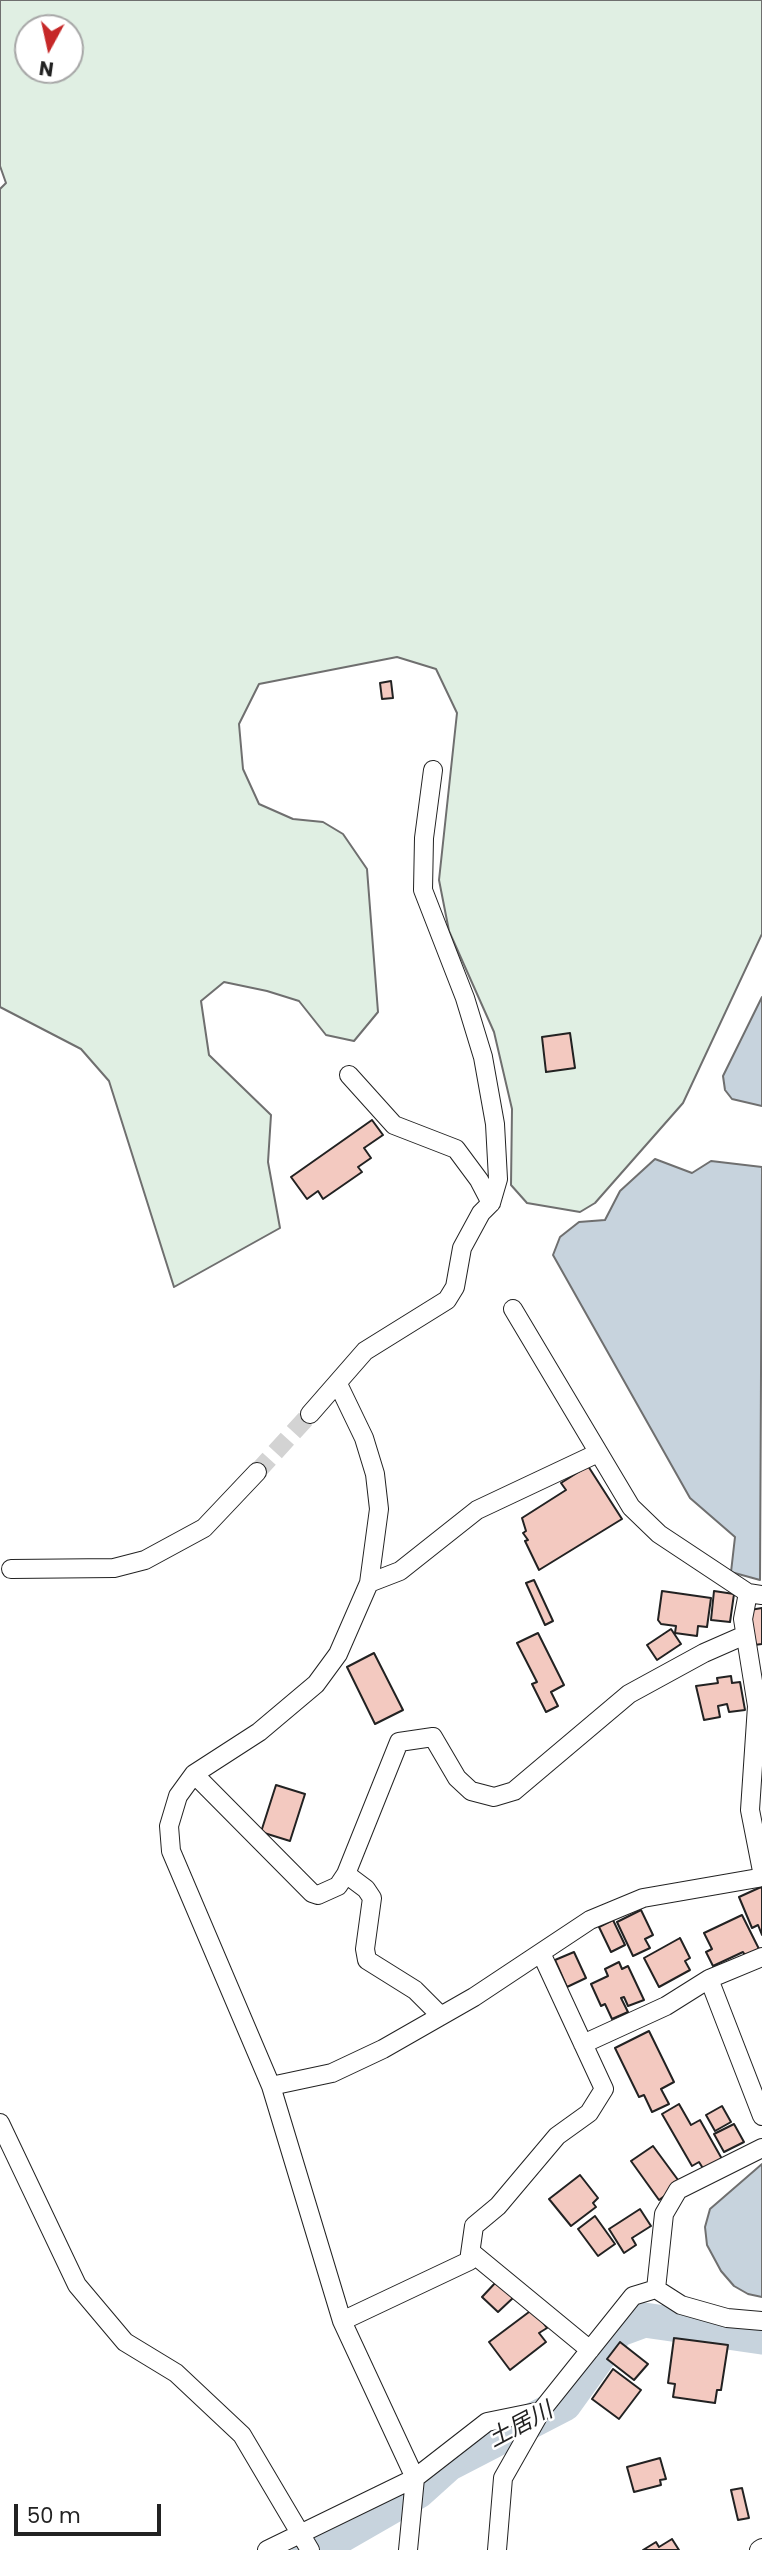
<!DOCTYPE html>
<html>
<head>
<meta charset="utf-8">
<style>
	body { margin:0 }
	#map { position:relative; width:762px; height:2550px; overflow:hidden; background:#fff; font-family:Poppins,sans-serif }
	canvas { display:block }
	.north { position:absolute; left:14px; top:14px; width:70px; height:70px; box-sizing:border-box; background:#fff; border:2px solid #a7a7a7; border-radius:50%; rotate:188deg; font-size:19px; font-weight:700; line-height:28px; text-align:center; color:#222 }
	.north::after { content:''; display:block; margin:auto; width:24px; height:32px; background:#c62828; clip-path:polygon(50% 0,100% 100%,50% 72%,0 100%) }
	.scale { position:absolute; left:14px; top:2504px; width:147px; height:32px; box-sizing:border-box; border:4px solid #222; border-top:0; padding-left:9px; font-size:21px; line-height:24px; white-space:nowrap; color:#222; -webkit-text-stroke:5px #fff; paint-order:stroke }
</style>
</head>
<body>
<div id="map">
<canvas width="762" height="2550"></canvas>
<div class="north">N</div>
<div class="scale">50 m</div>
</div>
<script>
const ctx = document.querySelector('canvas').getContext('2d');
ctx.lineJoin = 'round';
function paint(path, color) {
  ctx.fillStyle = color;
  ctx.fill(path, 'evenodd');
}
function toPath(rows) {
  const path = new Path2D();
  for (const r of rows) {
    path.moveTo(r[0], r[1]);
    for (let i = 2; i < r.length; i += 2) path.lineTo(r[i], r[i + 1]);
  }
  return path;
}
function trace(path, color, width, dash) {
  ctx.strokeStyle = color;
  ctx.lineWidth = width;
  ctx.lineCap = dash ? 'butt' : 'round';
  ctx.setLineDash(dash || []);
  ctx.stroke(path);
}
function drawText(font, color, halo, rows, align = 'center') {
  ctx.font = font + ' Poppins,"Noto Sans JP",sans-serif';
  ctx.lineWidth = 5;
  ctx.setLineDash([]);
  ctx.textBaseline = 'middle';
  ctx.strokeStyle = halo;
  ctx.fillStyle = color;
  for (const [text, x, y, turn = 0] of rows) {
    ctx.save();
    ctx.translate(x, y);
    ctx.rotate((+turn || 0) * Math.PI / 180);
    ctx.textAlign = isNaN(turn) ? turn : align;
    if (halo) ctx.strokeText(text, 0, 0);
    ctx.fillText(text, 0, 0);
    ctx.restore();
  }
}
const green = toPath([
	[0,0,762,0,762,934,683,1103,595,1203,580,1212,527,1203,511,1185,512,1109,494,1032,449,931,439,880,457,713,436,669,397,657,259,684,239,724,243,769,259,804,293,819,323,822,343,834,367,869,378,1012,354,1041,326,1035,299,1001,267,991,224,982,201,1001,209,1055,271,1115,268,1162,280,1228,174,1287,109,1081,81,1049,0,1007,0,189,6,183,0,166,0,0],
	[28,28,70,28,70,70,28,70,28,28]
]);
const water = toPath([
	[762,997,762,1106,732,1099,725,1090,723,1076,762,997],
	[655,1159,692,1173,711,1161,762,1167,760,1580,731,1572,735,1537,690,1498,553,1255,560,1237,579,1222,605,1220,620,1191,655,1159],
	[762,2164,762,2297,748,2294,734,2286,721,2271,707,2245,705,2227,710,2209,762,2164]
]);
const river = toPath([
	[309,2550,326,2544,418,2491,448,2464,564,2404,617,2330,644,2320,762,2337]
]);
const building = toPath([
	[391,681,393,698,382,699,380,683,391,681],
	[570,1033,575,1068,546,1072,542,1037,570,1033],
	[372,1120,383,1135,364,1148,371,1158,358,1167,362,1172,323,1199,318,1191,307,1199,291,1177,372,1120],
	[588,1466,622,1519,539,1570,525,1541,528,1540,523,1533,526,1531,522,1518,566,1490,561,1483,588,1466],
	[534,1580,553,1621,545,1625,526,1583,534,1580],
	[662,1591,711,1598,707,1627,698,1626,697,1636,675,1633,676,1626,661,1624,658,1620,662,1591],
	[714,1591,734,1594,730,1622,711,1620,714,1591],
	[762,1608,762,1644,754,1645,750,1610,762,1608],
	[671,1629,681,1644,657,1660,647,1645,671,1629],
	[538,1633,564,1685,551,1692,558,1706,546,1712,532,1684,537,1682,517,1643,538,1633],
	[374,1653,403,1710,375,1724,347,1667,374,1653],
	[731,1676,732,1683,740,1682,745,1710,729,1712,727,1704,718,1706,720,1717,704,1720,696,1686,718,1683,717,1678,731,1676],
	[276,1785,305,1794,290,1841,261,1832,276,1785],
	[761,1887,762,1889,762,1935,758,1925,752,1928,739,1897,761,1887],
	[641,1910,653,1935,645,1939,650,1948,633,1956,617,1922,641,1910],
	[742,1915,760,1951,747,1958,743,1952,713,1966,706,1952,712,1949,704,1933,742,1915],
	[613,1920,625,1945,611,1952,599,1927,613,1920],
	[680,1938,690,1958,685,1961,690,1970,659,1987,644,1958,680,1938],
	[574,1952,586,1978,567,1987,555,1960,574,1952],
	[619,1962,622,1969,628,1966,644,2000,628,2006,624,1997,621,1998,628,2012,612,2019,605,2004,601,2006,591,1984,608,1976,605,1969,619,1962],
	[649,2031,674,2082,661,2089,669,2104,652,2112,644,2095,639,2097,615,2048,649,2031],
	[679,2104,691,2125,700,2120,722,2159,704,2170,699,2162,692,2166,662,2114,679,2104],
	[722,2106,731,2122,715,2131,706,2115,722,2106],
	[734,2124,744,2142,724,2152,714,2134,734,2124],
	[653,2146,681,2184,659,2200,631,2161,653,2146],
	[580,2175,598,2198,593,2203,596,2207,571,2226,549,2199,580,2175],
	[640,2209,651,2226,632,2238,636,2245,624,2253,609,2229,640,2209],
	[595,2216,615,2244,598,2256,578,2229,595,2216],
	[497,2281,514,2297,498,2312,482,2297,497,2281],
	[533,2309,547,2328,539,2333,546,2342,510,2370,489,2342,533,2309],
	[674,2338,728,2345,721,2390,717,2390,715,2403,673,2397,675,2384,668,2383,674,2338],
	[620,2342,648,2364,634,2380,607,2359,620,2342],
	[613,2369,641,2390,619,2419,592,2399,613,2369],
	[660,2458,666,2479,660,2480,661,2485,634,2492,627,2467,660,2458],
	[742,2488,749,2518,738,2520,731,2490,742,2488],
	[672,2539,679,2550,643,2550,656,2542,659,2547,672,2539]
]);
const streetTunnel = toPath([
	[257,1472,310,1414]
]);
const street = toPath([
	[433,770,424,838,423,890,465,998,483,1057,495,1124,498,1179,491,1203],
	[513,1309,631,1507,659,1534,748,1593,762,1595],
	[338,1384,364,1438,375,1474,379,1509,369,1583,338,1654,316,1684,259,1732,194,1774,178,1796,169,1826,171,1851,271,2086,342,2321,415,2478,408,2550],
	[310,1414,365,1351,447,1300,455,1287,462,1248,481,1213,491,1203,479,1180,456,1149,394,1125,349,1075],
	[11,1569,114,1568,145,1560,204,1528,257,1472],
	[369,1583,400,1571,477,1510,598,1453],
	[748,1593,743,1619,757,1706,750,1810,762,1871],
	[194,1774,312,1893,318,1895,338,1886,346,1874,399,1742,433,1737,457,1778,471,1791,494,1797,514,1791,629,1694,704,1653,745,1635],
	[346,1874,366,1889,372,1898,365,1949,367,1960,415,1990,441,2016],
	[762,1957,709,1979,762,2116],
	[583,2044,666,2006,709,1979],
	[271,2086,332,2073,383,2049,474,1997,590,1920,643,1898,758,1878,762,1872],
	[0,2123,77,2285,125,2342,176,2373,242,2435,310,2550],
	[471,2252,590,2350],
	[656,2289,664,2214,678,2190,762,2148],
	[656,2289,681,2305,727,2318,762,2321],
	[342,2321,469,2261,474,2226,498,2206,557,2136,589,2113,604,2089,541,1953],
	[267,2550,415,2478,487,2422,541,2411],
	[497,2550,503,2478,541,2411,633,2296,656,2289],
	[759,2550,762,2548]
]);
const waterNames = [
	["土居川",521,2426,-28]
];
paint(green, '#e0efe3');
trace(green, '#6f6f6f', 2);
paint(water, '#c7d3dd');
trace(water, '#6f6f6f', 2);
trace(river, '#c7d3dd', 35);
paint(building, '#f3c9c0');
trace(building, '#222', 2);
trace(streetTunnel, '#d3d3d3', 18, [18, 9]);
trace(street, '#222', 20);
trace(street, '#fff', 18);
drawText('italic 23px', '#222', '#fff', waterNames);
</script>
</body>
</html>
